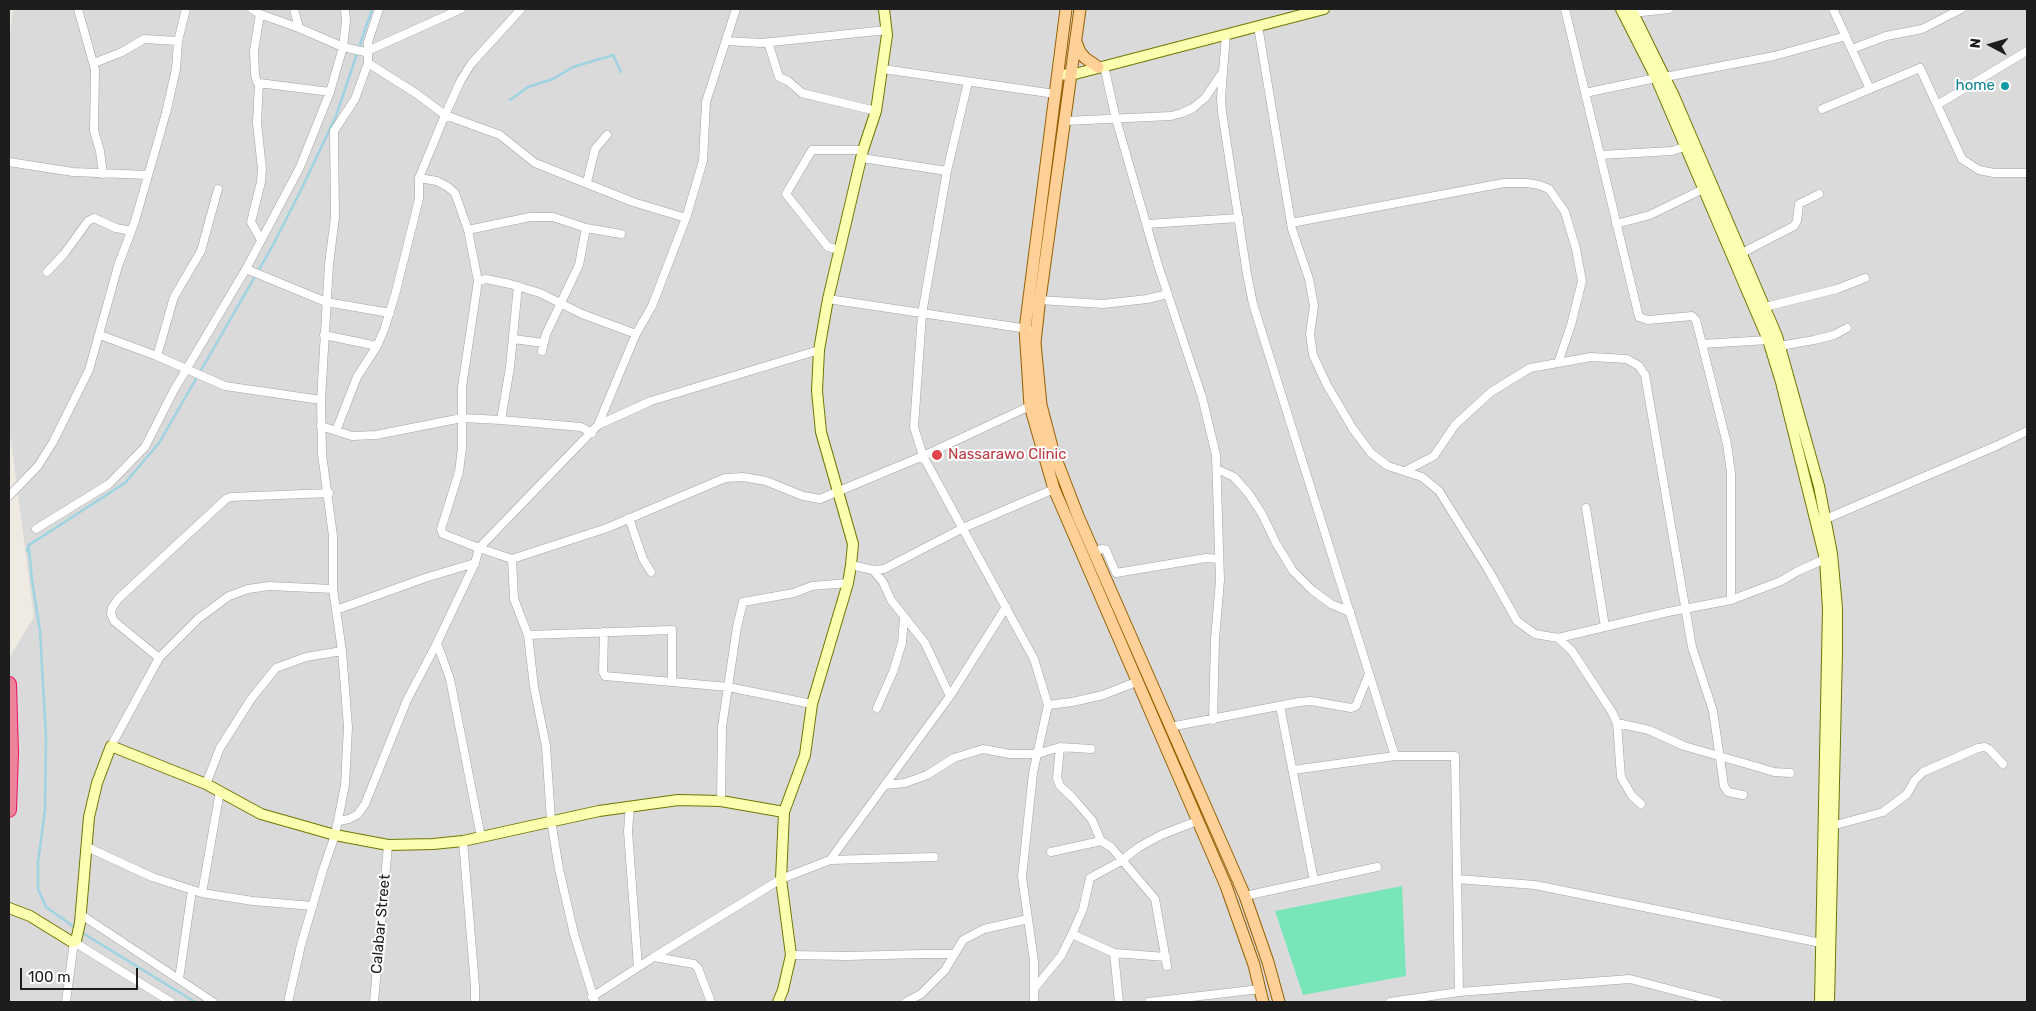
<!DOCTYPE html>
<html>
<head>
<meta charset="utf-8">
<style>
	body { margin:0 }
	#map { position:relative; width:2036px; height:1011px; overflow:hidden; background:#efeae2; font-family:Rubik,sans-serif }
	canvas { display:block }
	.frame { position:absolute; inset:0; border:10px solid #1d1d1d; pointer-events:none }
	.north { position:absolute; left:1966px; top:20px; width:50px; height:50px; -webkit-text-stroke:4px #fff; paint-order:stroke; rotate:276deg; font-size:14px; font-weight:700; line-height:20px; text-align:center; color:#1d1d1d }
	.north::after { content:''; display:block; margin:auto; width:18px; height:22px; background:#1d1d1d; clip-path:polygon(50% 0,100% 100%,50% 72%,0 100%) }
	.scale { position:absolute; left:20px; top:968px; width:118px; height:22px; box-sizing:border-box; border:2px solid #1d1d1d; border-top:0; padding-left:6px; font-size:15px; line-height:18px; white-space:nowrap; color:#1d1d1d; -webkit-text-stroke:4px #fff; paint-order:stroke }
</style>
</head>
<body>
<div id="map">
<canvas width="2036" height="1011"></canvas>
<div class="frame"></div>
<div class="north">N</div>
<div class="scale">100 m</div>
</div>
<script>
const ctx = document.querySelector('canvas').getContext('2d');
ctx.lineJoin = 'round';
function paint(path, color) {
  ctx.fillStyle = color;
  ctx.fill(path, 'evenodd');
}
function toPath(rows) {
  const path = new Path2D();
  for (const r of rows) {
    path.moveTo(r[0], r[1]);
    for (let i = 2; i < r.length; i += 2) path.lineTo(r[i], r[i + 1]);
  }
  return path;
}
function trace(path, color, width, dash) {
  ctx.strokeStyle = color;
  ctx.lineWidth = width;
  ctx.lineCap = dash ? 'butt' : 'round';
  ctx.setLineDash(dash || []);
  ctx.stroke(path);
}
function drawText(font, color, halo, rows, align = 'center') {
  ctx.font = font + ' Rubik,sans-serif';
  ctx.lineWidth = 4;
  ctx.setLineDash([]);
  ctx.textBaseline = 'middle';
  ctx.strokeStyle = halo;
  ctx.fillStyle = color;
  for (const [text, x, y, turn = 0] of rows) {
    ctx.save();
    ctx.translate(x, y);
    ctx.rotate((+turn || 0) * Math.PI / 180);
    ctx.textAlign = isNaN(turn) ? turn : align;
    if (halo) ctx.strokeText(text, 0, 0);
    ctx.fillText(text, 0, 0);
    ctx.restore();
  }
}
const residential = toPath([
	[13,9,2027,9,2027,1002,9,1002,9,658,34,617,9,426,9,44]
]);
const pitch = toPath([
	[1402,886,1406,976,1303,995,1275,911]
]);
const stream = toPath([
	[510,100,528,87,553,79,573,67,610,56,613,55,621,72],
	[29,549,32,580,40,631,46,737,45,810,38,862,38,889,46,907,77,929],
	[27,551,29,545,125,483,159,443,272,247,302,188,336,116,372,9],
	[81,932,195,1002]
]);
const street = toPath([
	[78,9,95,70,94,131,100,151,103,174],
	[252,9,260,14,299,28,343,47,365,52,461,9],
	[294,9,299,28],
	[736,9,706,102,703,161,686,218,652,306,636,334,598,425,479,548,512,559,607,528,725,478,743,477,766,481,803,496,820,499,923,456,1030,406],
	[1565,9,1639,317,1648,320,1692,316,1696,320,1727,444,1731,473,1731,600],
	[1833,9,1870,89],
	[1633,13,1669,9],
	[260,14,254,51,255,75,257,82,259,83,257,123,262,169,261,182,251,222,261,240],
	[1258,26,1292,229,1309,279,1314,306,1310,334,1313,355,1327,385,1353,429,1371,453,1388,466,1422,477,1439,491,1489,571,1517,621,1535,634,1558,638,1668,612,1731,600,1781,581,1798,571,1825,559],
	[1226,34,1221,98,1222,112,1247,274,1253,304,1395,756],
	[726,41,762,43,887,30],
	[768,42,779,77,788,81,802,93,876,111],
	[1852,49,1886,36,1922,29,1961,9],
	[94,63,122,52,144,39,178,41],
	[368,63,417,94,445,115,500,135,535,163,633,202,686,218],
	[1104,66,1116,119,1158,265,1202,397,1216,455,1220,580,1215,639,1213,720],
	[883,69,1055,94],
	[1665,77,1774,56,1846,36],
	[968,82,947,171,922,314,914,427,923,456,1034,659,1048,705,1033,773,1022,877,1034,961,1034,1002],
	[259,83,330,92],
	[1585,93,1656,78],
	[1937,105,2027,51],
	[1822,109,1920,68,1962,159,1979,170,1994,173,2027,173],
	[1065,121,1171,116,1182,113,1193,108,1205,98,1222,73],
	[1600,155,1672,151,1684,147],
	[862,158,947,171],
	[9,162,73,172,148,175],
	[587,182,595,149,607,135],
	[1291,223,1504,183,1527,183,1539,185,1549,189,1565,212,1576,249,1582,281,1571,325,1558,363],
	[1147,224,1239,218],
	[1616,224,1650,215,1699,191,1704,190],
	[468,230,530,217,553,217,586,228,621,234],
	[840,250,828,247,786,194,812,150,863,150],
	[1742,253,1794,226,1797,221,1799,204,1819,194],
	[246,269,326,302,390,313],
	[47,272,64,254,88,221,94,218,116,228,131,231],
	[478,281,486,279,510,284,540,293,582,314,636,334],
	[828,299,1028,329],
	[1039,300,1103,304,1147,299,1168,294],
	[1765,307,1837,289,1865,278],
	[100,335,157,356,225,386,321,400],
	[324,335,377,346],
	[513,339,544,343],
	[1702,344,1768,340],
	[1780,346,1814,340,1834,335,1847,328],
	[542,351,546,334,579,265,586,228],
	[157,356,174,297,201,251,218,189],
	[501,420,510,367,518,286],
	[598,425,651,401,819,350],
	[321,426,352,436,376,435,462,418,501,420,581,427,592,433],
	[336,431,357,377,377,346,384,330,395,295,419,199,419,178,445,115,461,80,471,64,521,9],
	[1217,469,1234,477,1249,494,1262,514,1276,543,1293,571,1312,590,1331,604,1350,612],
	[1405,471,1434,456,1455,425,1491,392,1530,368,1591,357,1627,359,1639,366,1645,375,1692,647,1713,711,1724,786,1728,792,1743,795],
	[9,496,38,466,53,442,89,370,118,266,135,221,166,113,176,69,178,41,186,9],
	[1586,508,1605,627],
	[629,518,643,559,651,572],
	[1821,521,1996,446,2027,431],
	[36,529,109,484,145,447,174,390,246,269,300,167,330,92,343,47,346,21,345,9],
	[1094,552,1102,549,1106,550,1116,573,1206,558,1219,559],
	[512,559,514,599,528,635],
	[851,565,873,570,884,569,963,528,1054,489],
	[873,570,883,582,891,600,925,643,950,696],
	[336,610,425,578,475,563],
	[604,632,603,672,605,676,728,687,812,704],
	[1558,638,1572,651,1612,712,1617,723,1621,777,1632,796,1641,804],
	[437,643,450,679,481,837],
	[159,658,114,621,111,614,112,608,118,599,226,499,231,497,329,493],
	[1048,705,1072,702,1103,695,1136,682],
	[1280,706,1314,881],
	[877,708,893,672,902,643,904,618],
	[1617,723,1649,730,1684,746,1761,768,1774,772,1790,773],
	[1170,727,1299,702,1311,701,1351,708,1356,706,1369,674],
	[111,746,159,658,199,618,229,596,248,589,269,586,333,589],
	[1060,747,1057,778,1060,786,1073,798,1092,820,1101,841],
	[1293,770,1395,756,1455,756,1459,992,1630,979,1718,1002],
	[206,784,220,748,251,699,276,668,306,657,342,651],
	[885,785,905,783,927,775,954,758,983,749,1010,754,1037,754,1060,747,1091,749],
	[721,801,722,727,737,627,743,602,794,593,812,586,848,583],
	[630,806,628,831,638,967],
	[339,821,349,819,358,814,365,804,407,700,437,643,475,563,479,548,443,534,441,529,459,472,462,448,462,387,478,281,468,230,455,193,448,187,437,181,419,178],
	[1832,826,1883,812,1907,794,1915,780,1923,772,1978,748,1985,747,1989,749,2003,764],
	[463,841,475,986,475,1002],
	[87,847,152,877,202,893,253,901,313,906],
	[1051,852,1101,841,1111,847,1155,899,1167,966],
	[830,860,934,857],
	[1457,879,1535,885,1821,943],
	[202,893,220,791],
	[1245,896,1377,867],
	[80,914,213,1002],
	[1072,934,1114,953,1166,957],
	[1114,953,1119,1002],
	[791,955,847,956,922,954,954,954],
	[654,957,694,964,698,968,711,1002],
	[179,979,192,890],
	[1034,989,1061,956,1072,934,1083,909,1090,878,1121,861,1139,847,1161,835,1197,821],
	[592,997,654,957,781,879,830,860,950,696,1006,607],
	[66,1002,74,942,171,1002],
	[288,1002,301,945,323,870,335,835,345,785,348,727,342,651,333,589,333,536,322,454,321,400,329,264,335,217,334,131,355,99,368,63,368,42,379,9],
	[374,1002,388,845],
	[595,1002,574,934,559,869,551,820,546,746,534,687,528,635,672,630,672,682],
	[906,1002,921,994,945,970,963,940,984,929,1028,919],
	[1149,1002,1260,989],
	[1390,1002,1459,992]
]);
const secondary = toPath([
	[1621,9,1656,78,1768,340,1781,382,1825,559,1828,609,1820,1002],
	[1631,9,1674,96,1777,336,1819,486,1832,554,1837,608,1837,651,1829,1002],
	[1058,74,1071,75,1324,9],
	[9,908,30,916,72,942,76,941,80,923,89,817,97,783,111,746,206,784,261,814,335,835,388,845,433,844,463,841,599,811,678,800,721,801,784,812],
	[778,1002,783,990,791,955,781,879,784,812,805,755,812,704,848,583,851,565,853,544,821,432,817,391,819,350,828,299,863,150,876,111,887,35,884,9]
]);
const primary = toPath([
	[1066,9,1025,329,1030,406,1054,489,1226,886,1254,965,1263,1002],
	[1080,9,1039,306,1035,343,1041,405,1053,451,1078,516,1245,896,1268,962,1279,1002],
	[1076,42,1080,52,1085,58,1098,67]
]);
const highway = toPath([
	[9,684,11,753,9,810]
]);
const markers = [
	[2005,86,5,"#0f9aa8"],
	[937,455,6,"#e0444e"]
];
const cultureNames = [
	["home",1995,86]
];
const healthNames = [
	["Nassarawo Clinic",948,455]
];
const streetNames = [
	["Calabar Street",381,924,-85]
];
paint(residential, '#dbdada');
paint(pitch, '#78e6b9');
trace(stream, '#9ed3e1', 2.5);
trace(street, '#a4a4a4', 9);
trace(secondary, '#6d7800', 12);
trace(primary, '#966100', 13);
trace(highway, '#e81461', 16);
trace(street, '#fff', 8);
trace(secondary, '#fcffb0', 10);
trace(primary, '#ffd097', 11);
trace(highway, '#ee8298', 14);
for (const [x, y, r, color] of markers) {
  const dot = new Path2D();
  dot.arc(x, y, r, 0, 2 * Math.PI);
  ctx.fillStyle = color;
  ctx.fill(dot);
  trace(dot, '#fff', 2);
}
drawText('15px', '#0d838f', '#fff', cultureNames, 'right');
drawText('15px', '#be3a42', '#fff', healthNames, 'left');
drawText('15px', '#1d1d1d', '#fff', streetNames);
</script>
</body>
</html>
